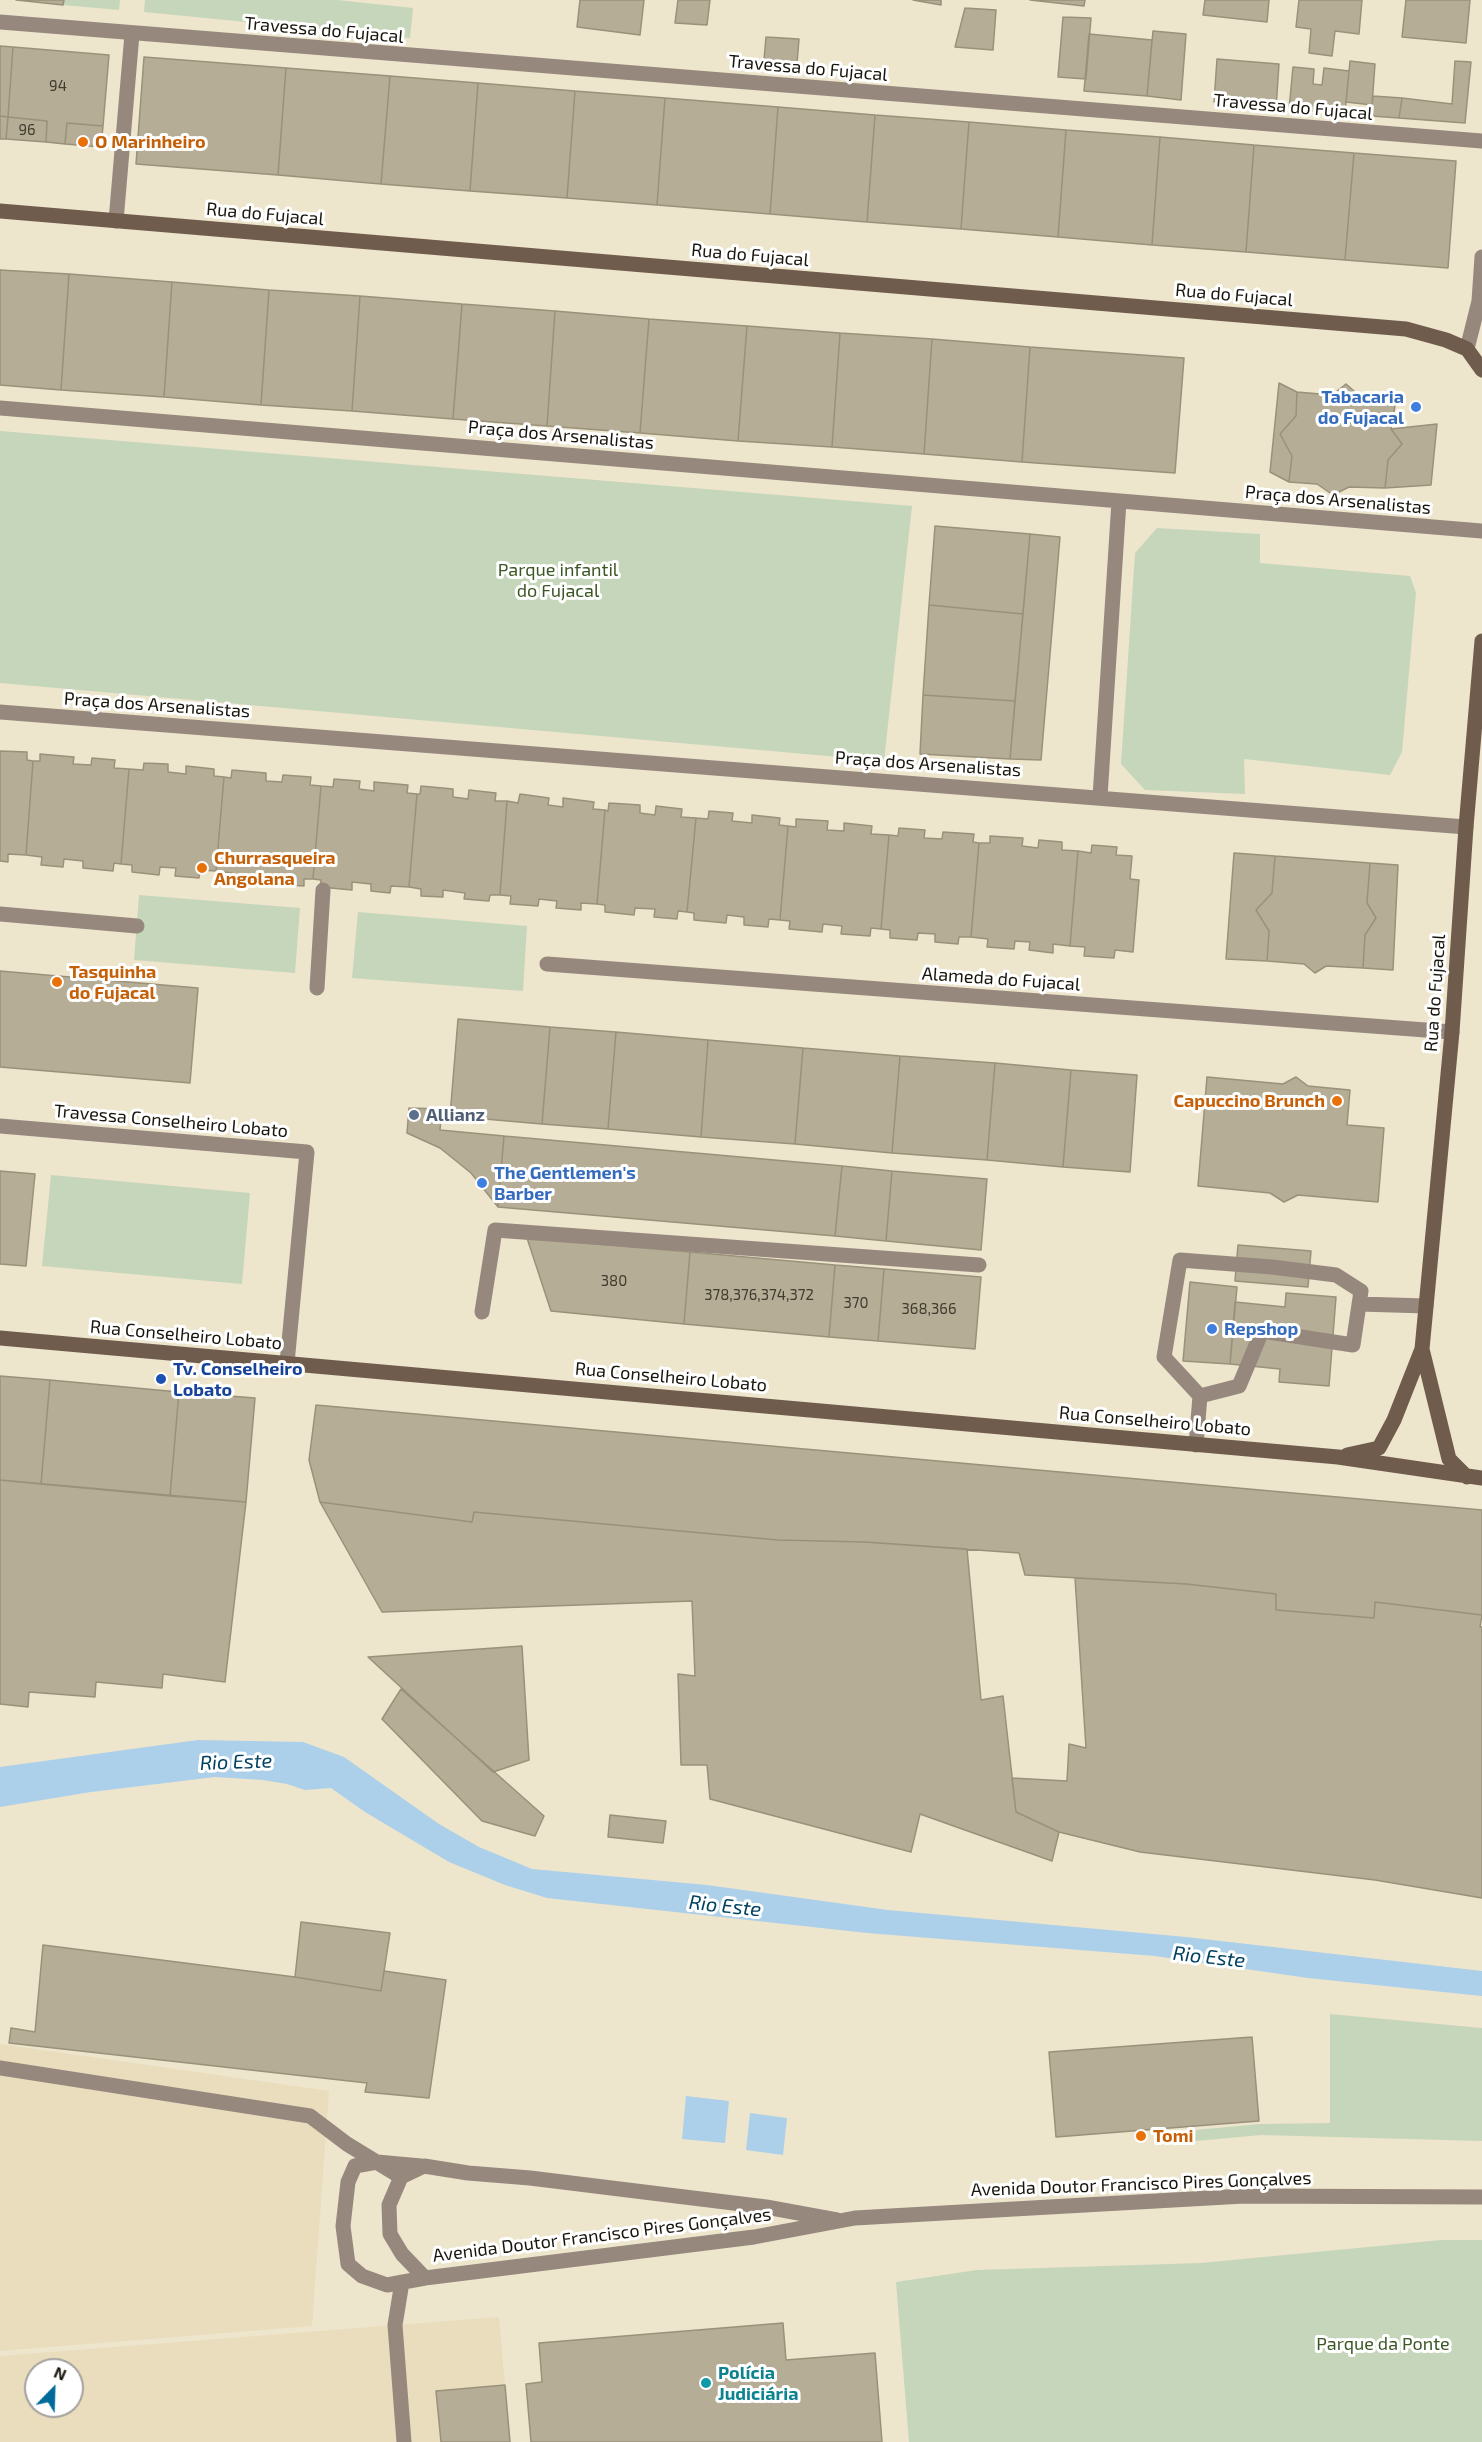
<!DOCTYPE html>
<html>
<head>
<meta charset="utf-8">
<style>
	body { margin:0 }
	#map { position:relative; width:1482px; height:2442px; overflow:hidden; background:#eee5cd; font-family:"Exo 2",sans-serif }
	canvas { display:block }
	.north { position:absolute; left:24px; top:2358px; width:60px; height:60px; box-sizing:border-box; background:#fff; border:2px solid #a3a19e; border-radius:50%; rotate:23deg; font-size:16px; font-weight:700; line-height:24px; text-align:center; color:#18150c }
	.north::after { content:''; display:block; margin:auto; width:21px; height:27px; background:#006b98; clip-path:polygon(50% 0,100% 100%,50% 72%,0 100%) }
</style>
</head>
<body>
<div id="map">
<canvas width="1482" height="2442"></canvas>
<div class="north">N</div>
</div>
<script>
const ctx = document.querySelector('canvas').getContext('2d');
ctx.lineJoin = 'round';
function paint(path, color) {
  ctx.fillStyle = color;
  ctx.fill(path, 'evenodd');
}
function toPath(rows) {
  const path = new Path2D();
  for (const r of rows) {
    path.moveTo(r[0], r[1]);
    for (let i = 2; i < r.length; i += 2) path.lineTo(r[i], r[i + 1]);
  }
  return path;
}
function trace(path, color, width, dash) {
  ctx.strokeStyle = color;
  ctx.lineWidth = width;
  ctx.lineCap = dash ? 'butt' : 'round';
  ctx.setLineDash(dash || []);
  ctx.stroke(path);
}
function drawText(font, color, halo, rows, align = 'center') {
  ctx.font = font + ' "Exo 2",sans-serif';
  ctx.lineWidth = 6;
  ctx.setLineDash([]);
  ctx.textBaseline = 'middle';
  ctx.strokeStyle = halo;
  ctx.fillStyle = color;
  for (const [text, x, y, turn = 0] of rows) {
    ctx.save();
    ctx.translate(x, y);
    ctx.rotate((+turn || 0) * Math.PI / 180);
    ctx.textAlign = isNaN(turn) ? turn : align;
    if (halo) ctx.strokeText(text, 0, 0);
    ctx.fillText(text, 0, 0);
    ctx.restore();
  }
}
const built = toPath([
	[0,2044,329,2091,312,2326,0,2351],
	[499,2317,510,2442,0,2442,0,2356],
	[36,2370,72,2370,72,2406,36,2406]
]);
const green = toPath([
	[64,0,120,0,119,10,63,5],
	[145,0,337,0,413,8,410,38,144,12],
	[0,431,912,506,884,761,0,683],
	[1157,528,1260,534,1260,563,1410,576,1416,593,1402,752,1390,775,1244,759,1245,794,1145,790,1121,764,1135,553],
	[139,895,300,908,295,973,134,960],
	[358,912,527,926,523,991,352,978],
	[51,1175,250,1193,242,1284,42,1266],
	[1330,2014,1482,2028,1482,2141,1261,2135,1164,2144,1162,2133,1260,2124,1330,2123],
	[1441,2240,1482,2240,1482,2442,909,2442,896,2282,977,2270,1201,2263]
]);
const water = toPath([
	[198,1740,303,1742,344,1757,439,1824,479,1847,532,1869,707,1885,888,1910,1186,1937,1482,1971,1482,1996,1308,1978,1155,1956,867,1933,547,1898,505,1885,449,1862,365,1812,331,1788,305,1790,287,1784,263,1780,215,1777,91,1792,0,1807,0,1767],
	[686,2096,729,2101,725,2143,682,2139],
	[750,2113,787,2118,783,2155,746,2150]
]);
const building = toPath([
	[16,0,64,0,63,5,16,0],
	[580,0,644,0,640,35,577,27,580,0],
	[678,0,710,0,707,25,675,23,678,0],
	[913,0,941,0,941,5,913,0],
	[1030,0,1085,0,1084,6,1030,0],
	[1205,0,1269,0,1267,22,1203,15,1205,0],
	[1299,0,1362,0,1359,34,1335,31,1332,56,1309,53,1311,29,1296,27,1299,0],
	[1406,0,1470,0,1466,43,1402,37,1406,0],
	[965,8,996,10,993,50,955,47,965,8],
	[1063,17,1091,18,1086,79,1058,77,1063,17],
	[1153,31,1186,34,1181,100,1147,96,1153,31],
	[1089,34,1152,40,1147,96,1084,91,1089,34],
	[766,37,799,39,797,63,764,60,766,37],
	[0,46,13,47,8,117,0,116,0,46],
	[13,47,109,55,103,126,67,123,65,144,46,142,47,121,8,117,13,47],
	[144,57,286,68,278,175,136,164,144,57],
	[1217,59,1279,64,1276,108,1214,102,1217,59],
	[1350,61,1375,64,1372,105,1346,102,1350,61],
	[1455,61,1471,62,1465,123,1399,118,1402,98,1452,104,1455,61],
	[1293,67,1314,69,1313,84,1322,85,1324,68,1349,71,1345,113,1289,109,1293,67],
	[286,68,390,76,381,184,278,175,286,68],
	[390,76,478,83,470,191,381,184,390,76],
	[478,83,575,91,567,198,470,191,478,83],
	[575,91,665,98,657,205,567,198,575,91],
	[1373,96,1402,98,1399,118,1371,116,1373,96],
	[665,98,778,107,770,214,657,205,665,98],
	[778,107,875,115,867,222,770,214,778,107],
	[875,115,969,122,961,229,867,222,875,115],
	[0,116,8,117,6,139,0,139,0,116],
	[8,117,47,121,46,142,6,139,8,117],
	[969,122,1066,130,1058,237,961,229,969,122],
	[67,123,103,126,101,147,65,144,67,123],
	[1066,130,1160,137,1152,245,1058,237,1066,130],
	[1160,137,1254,145,1246,252,1152,245,1160,137],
	[1254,145,1354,153,1345,260,1246,252,1254,145],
	[1354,153,1456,161,1448,268,1345,260,1354,153],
	[0,270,69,274,61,390,0,385,0,270],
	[69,274,172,282,164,397,61,390,69,274],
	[172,282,269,290,261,405,164,397,172,282],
	[269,290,360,296,352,411,261,405,269,290],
	[360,296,462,304,453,419,352,411,360,296],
	[462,304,555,311,547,426,453,419,462,304],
	[555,311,649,319,640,433,547,426,555,311],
	[649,319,747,326,738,441,640,433,649,319],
	[747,326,840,333,832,447,738,441,747,326],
	[840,333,932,339,924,454,832,447,840,333],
	[932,339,1030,347,1022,462,924,454,932,339],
	[1030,347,1184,358,1175,473,1022,462,1030,347],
	[1279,383,1297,392,1296,416,1280,434,1292,456,1289,482,1270,472,1279,383],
	[1346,384,1362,398,1396,400,1391,429,1402,444,1388,460,1385,488,1349,487,1333,495,1317,484,1289,482,1292,456,1280,434,1296,416,1297,392,1332,395,1346,384],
	[1437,424,1431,485,1385,488,1388,460,1402,444,1391,429,1437,424],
	[935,526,1030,534,1023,614,929,605,935,526],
	[1030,534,1060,537,1041,760,1010,759,1030,534],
	[929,605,1023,614,1015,701,923,695,929,605],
	[923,695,1015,701,1010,759,920,754,923,695],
	[0,751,27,752,27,760,33,761,26,855,8,854,8,862,0,861,0,751],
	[40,754,74,757,73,764,91,765,92,758,115,760,114,768,129,769,121,864,114,863,113,871,83,868,83,861,64,859,63,867,41,865,42,857,26,855,33,761,40,761,40,754],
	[144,763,168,764,168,772,186,774,186,766,214,769,214,776,224,777,216,871,200,870,199,878,175,876,176,868,160,867,159,875,132,872,132,865,121,864,129,769,143,770,144,763],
	[232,770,266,773,266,781,282,782,283,775,311,777,310,785,321,786,313,879,304,879,304,886,272,884,272,876,253,875,253,882,231,880,232,873,216,871,224,777,231,778,232,770],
	[334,779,360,781,359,789,374,791,374,782,408,785,407,793,417,794,409,887,391,886,390,893,371,891,371,884,352,882,352,890,320,887,321,880,313,879,321,786,333,787,334,779],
	[421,786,453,789,453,797,468,799,469,790,496,793,495,801,507,801,500,895,490,895,489,901,464,899,465,893,443,890,443,897,421,896,421,889,409,887,417,794,420,794,421,786],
	[520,794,549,798,548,805,563,807,563,798,594,802,593,809,605,810,597,904,581,903,581,910,556,908,557,901,539,899,538,906,510,904,511,896,500,895,507,801,518,803,520,794],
	[609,803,640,805,640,813,655,815,656,806,682,809,681,817,696,818,687,912,678,911,677,919,654,917,655,909,635,908,634,915,605,912,605,905,597,904,605,810,608,811,609,803],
	[709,811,733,813,732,821,752,823,752,815,780,818,779,825,788,826,780,920,769,919,768,927,744,925,744,917,727,915,726,923,694,920,694,913,687,912,696,818,708,819,709,811],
	[796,819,828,821,827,830,844,831,844,823,872,826,871,834,889,835,881,929,871,928,870,936,841,934,842,926,823,924,822,932,789,929,790,921,780,920,788,826,796,827,796,819],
	[899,828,925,830,924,838,942,839,943,832,974,834,973,842,979,843,971,937,959,937,958,944,935,942,935,934,918,933,917,940,890,938,890,930,881,929,889,835,898,836,899,828],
	[990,836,1023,838,1022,846,1038,848,1039,840,1062,842,1062,850,1078,851,1070,946,1053,944,1053,953,1029,950,1030,942,1015,941,1014,949,987,947,988,939,971,937,979,843,990,843,990,836],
	[1092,845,1117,847,1116,855,1132,856,1130,879,1139,880,1133,952,1115,950,1114,958,1084,956,1085,947,1070,946,1078,851,1091,853,1092,845],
	[1234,853,1275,856,1272,893,1256,910,1269,931,1267,961,1226,959,1234,853],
	[1275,856,1370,863,1367,903,1376,918,1365,935,1363,968,1326,966,1315,973,1304,964,1267,961,1269,931,1256,910,1272,893,1275,856],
	[1370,863,1398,865,1393,970,1363,968,1365,935,1376,918,1367,903,1370,863],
	[0,971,198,988,190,1083,0,1067,0,971],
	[458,1019,550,1027,542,1124,450,1116,458,1019],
	[550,1027,616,1032,608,1129,542,1124,550,1027],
	[616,1032,708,1040,701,1137,608,1129,616,1032],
	[708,1040,803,1048,795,1144,701,1137,708,1040],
	[803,1048,900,1056,892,1153,795,1144,803,1048],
	[900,1056,995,1063,987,1160,892,1153,900,1056],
	[995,1063,1071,1070,1063,1167,987,1160,995,1063],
	[1071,1070,1137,1075,1130,1172,1063,1167,1071,1070],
	[1207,1077,1283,1084,1296,1077,1308,1086,1350,1090,1347,1125,1384,1128,1378,1202,1298,1195,1284,1202,1270,1193,1198,1186,1207,1077],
	[409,1108,442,1109,440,1130,504,1136,498,1207,471,1173,440,1148,407,1133,409,1108],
	[504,1136,842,1166,835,1236,498,1207,504,1136],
	[842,1166,892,1171,886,1241,835,1236,842,1166],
	[0,1171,35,1174,26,1266,0,1264,0,1171],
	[892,1171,987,1179,981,1250,886,1241,892,1171],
	[527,1238,690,1252,684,1324,551,1311,527,1238],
	[1238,1245,1311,1251,1308,1287,1235,1281,1238,1245],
	[690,1252,835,1265,829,1337,684,1324,690,1252],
	[835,1265,884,1269,878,1341,829,1337,835,1265],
	[884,1269,981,1277,975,1349,878,1341,884,1269],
	[1190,1282,1237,1287,1230,1364,1183,1361,1190,1282],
	[1286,1293,1336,1297,1329,1386,1279,1382,1280,1369,1230,1364,1235,1302,1285,1307,1286,1293],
	[0,1376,50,1380,41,1484,0,1480,0,1376],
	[50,1380,179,1392,170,1496,41,1484,50,1380],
	[179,1392,255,1398,246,1502,170,1496,179,1392],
	[316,1405,1482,1510,1482,1615,1375,1602,1374,1618,1276,1610,1276,1594,1186,1584,1025,1575,1019,1553,865,1542,778,1540,474,1512,472,1522,320,1502,309,1460,316,1405],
	[0,1480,246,1502,225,1682,163,1674,162,1688,96,1682,95,1697,29,1692,28,1707,0,1704,0,1480],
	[320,1502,472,1522,474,1512,778,1540,865,1542,967,1549,981,1700,1003,1696,1016,1812,1059,1832,1052,1861,920,1814,911,1852,710,1799,707,1765,681,1765,678,1674,695,1676,692,1601,382,1612,320,1502],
	[1075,1578,1186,1584,1276,1594,1276,1610,1374,1618,1375,1602,1482,1615,1480,1627,1482,1627,1482,1898,1375,1880,1140,1852,1059,1832,1016,1812,1012,1778,1067,1781,1069,1744,1086,1748,1075,1578],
	[522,1646,529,1760,493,1772,368,1657,522,1646],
	[401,1689,544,1816,535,1836,482,1821,382,1719,401,1689],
	[610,1815,666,1821,663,1843,608,1837,610,1815],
	[301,1922,390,1933,381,1991,295,1977,301,1922],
	[43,1945,295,1977,381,1991,384,1971,446,1980,429,2098,365,2092,367,2083,9,2043,11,2028,35,2032,43,1945],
	[1252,2037,1259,2121,1056,2137,1049,2052,1252,2037],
	[783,2323,786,2360,875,2353,882,2442,531,2442,526,2384,542,2382,539,2343,783,2323],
	[505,2385,510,2442,441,2442,436,2391,505,2385]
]);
const lane = toPath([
	[0,1126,307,1152,287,1363],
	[1359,1304,1426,1306],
	[1196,1445,1200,1396,1164,1357,1180,1260,1272,1267,1336,1275,1361,1291,1353,1345,1262,1331,1239,1386,1200,1396],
	[0,2068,310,2116,347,2144,401,2177],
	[421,2166,377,2162,355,2166,348,2182,343,2226,348,2264,362,2276,387,2285,425,2278],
	[837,2220,766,2207,530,2178,468,2173,424,2166,401,2177,389,2205,390,2234,402,2254,425,2278,754,2237,855,2218,1244,2196,1482,2197],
	[402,2282,395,2325,404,2442]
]);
const street = toPath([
	[0,22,1482,141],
	[116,221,132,34],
	[1467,349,1479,301,1482,257],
	[0,408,1482,531],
	[0,712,1466,827],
	[1100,797,1119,501],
	[0,914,137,926],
	[547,964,1452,1032],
	[317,988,323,890],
	[482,1312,495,1230,979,1265]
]);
const secondary = toPath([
	[0,211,1406,329,1446,340,1467,349,1482,370],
	[0,1338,1338,1457,1482,1478],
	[1422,1349,1449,1459,1467,1477],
	[1347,1455,1379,1448,1394,1420,1422,1349,1452,1032,1466,827,1482,641]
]);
const markers = [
	[83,142,6,"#e8710a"],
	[1416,407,6,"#3f7fe0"],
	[202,868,6,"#e8710a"],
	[57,982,6,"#e8710a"],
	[1337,1101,6,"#e8710a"],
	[414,1115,6,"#5c6f8a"],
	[482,1183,6,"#3f7fe0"],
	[1212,1329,6,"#3f7fe0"],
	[161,1379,6,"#1a4fb4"],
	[1141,2136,6,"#e8710a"],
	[706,2383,6,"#0f9aa8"]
];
const numberNames = [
	["94",58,86],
	["96",27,130],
	["380",614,1281],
	["378,376,374,372",759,1295],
	["370",856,1303],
	["368,366",929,1309]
];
const streetNames = [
	["Travessa do Fujacal",324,30,5],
	["Travessa do Fujacal",808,68,5],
	["Travessa do Fujacal",1293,107,5],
	["Rua do Fujacal",265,214,5],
	["Rua do Fujacal",750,255,5],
	["Rua do Fujacal",1234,295,5],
	["Praça dos Arsenalistas",561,435,5],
	["Praça dos Arsenalistas",1338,500,5],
	["Praça dos Arsenalistas",157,705,4],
	["Praça dos Arsenalistas",928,764,4],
	["Alameda do Fujacal",1001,979,4],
	["Rua do Fujacal",1435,993,-86],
	["Travessa Conselheiro Lobato",171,1121,5],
	["Rua Conselheiro Lobato",186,1335,5],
	["Rua Conselheiro Lobato",671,1377,5],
	["Rua Conselheiro Lobato",1155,1421,5],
	["Avenida Doutor Francisco Pires Gonçalves",1141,2184,-2],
	["Avenida Doutor Francisco Pires Gonçalves",602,2235,-7]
];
const foodNames = [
	["O Marinheiro",95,142],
	["Churrasqueira",214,858],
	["Angolana",214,879],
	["Tasquinha",69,972],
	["do Fujacal",69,993],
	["Capuccino Brunch",1325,1101,"right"],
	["Tomi",1153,2136]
];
const shopNames = [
	["Tabacaria",1404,397,"right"],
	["do Fujacal",1404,418,"right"],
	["The Gentlemen's",494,1173],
	["Barber",494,1194],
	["Repshop",1224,1329]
];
const parkNames = [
	["Parque infantil",558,570],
	["do Fujacal",558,591],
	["Parque da Ponte",1383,2344]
];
const serviceNames = [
	["Allianz",426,1115]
];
const transitNames = [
	["Tv. Conselheiro",173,1369],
	["Lobato",173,1390]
];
const cultureNames = [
	["Polícia",718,2373],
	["Judiciária",718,2394]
];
const waterNames = [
	["Rio Este",236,1762,-2],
	["Rio Este",725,1906,6],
	["Rio Este",1209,1957,6]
];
paint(built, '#e9ddbd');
paint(green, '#c6d6ba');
paint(water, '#acd0e9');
paint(building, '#b6ad96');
trace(building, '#9a917b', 1.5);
trace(lane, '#96887d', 15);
trace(street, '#96887d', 15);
trace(secondary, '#705c4d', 15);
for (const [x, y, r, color] of markers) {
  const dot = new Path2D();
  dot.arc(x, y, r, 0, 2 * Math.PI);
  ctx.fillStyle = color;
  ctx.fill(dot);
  trace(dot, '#fff', 2);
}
drawText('15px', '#403b2e', null, numberNames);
drawText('18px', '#18150c', '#fff', streetNames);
drawText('bold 18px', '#c56008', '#fff', foodNames, 'left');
drawText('bold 18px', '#366cbe', '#fff', shopNames, 'left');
drawText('18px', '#3c5624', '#fff', parkNames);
drawText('bold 18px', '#4e5e75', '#fff', serviceNames, 'left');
drawText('bold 18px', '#164399', '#fff', transitNames, 'left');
drawText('bold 18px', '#0d838f', '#fff', cultureNames, 'left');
drawText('italic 20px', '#004162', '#fff', waterNames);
</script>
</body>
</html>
